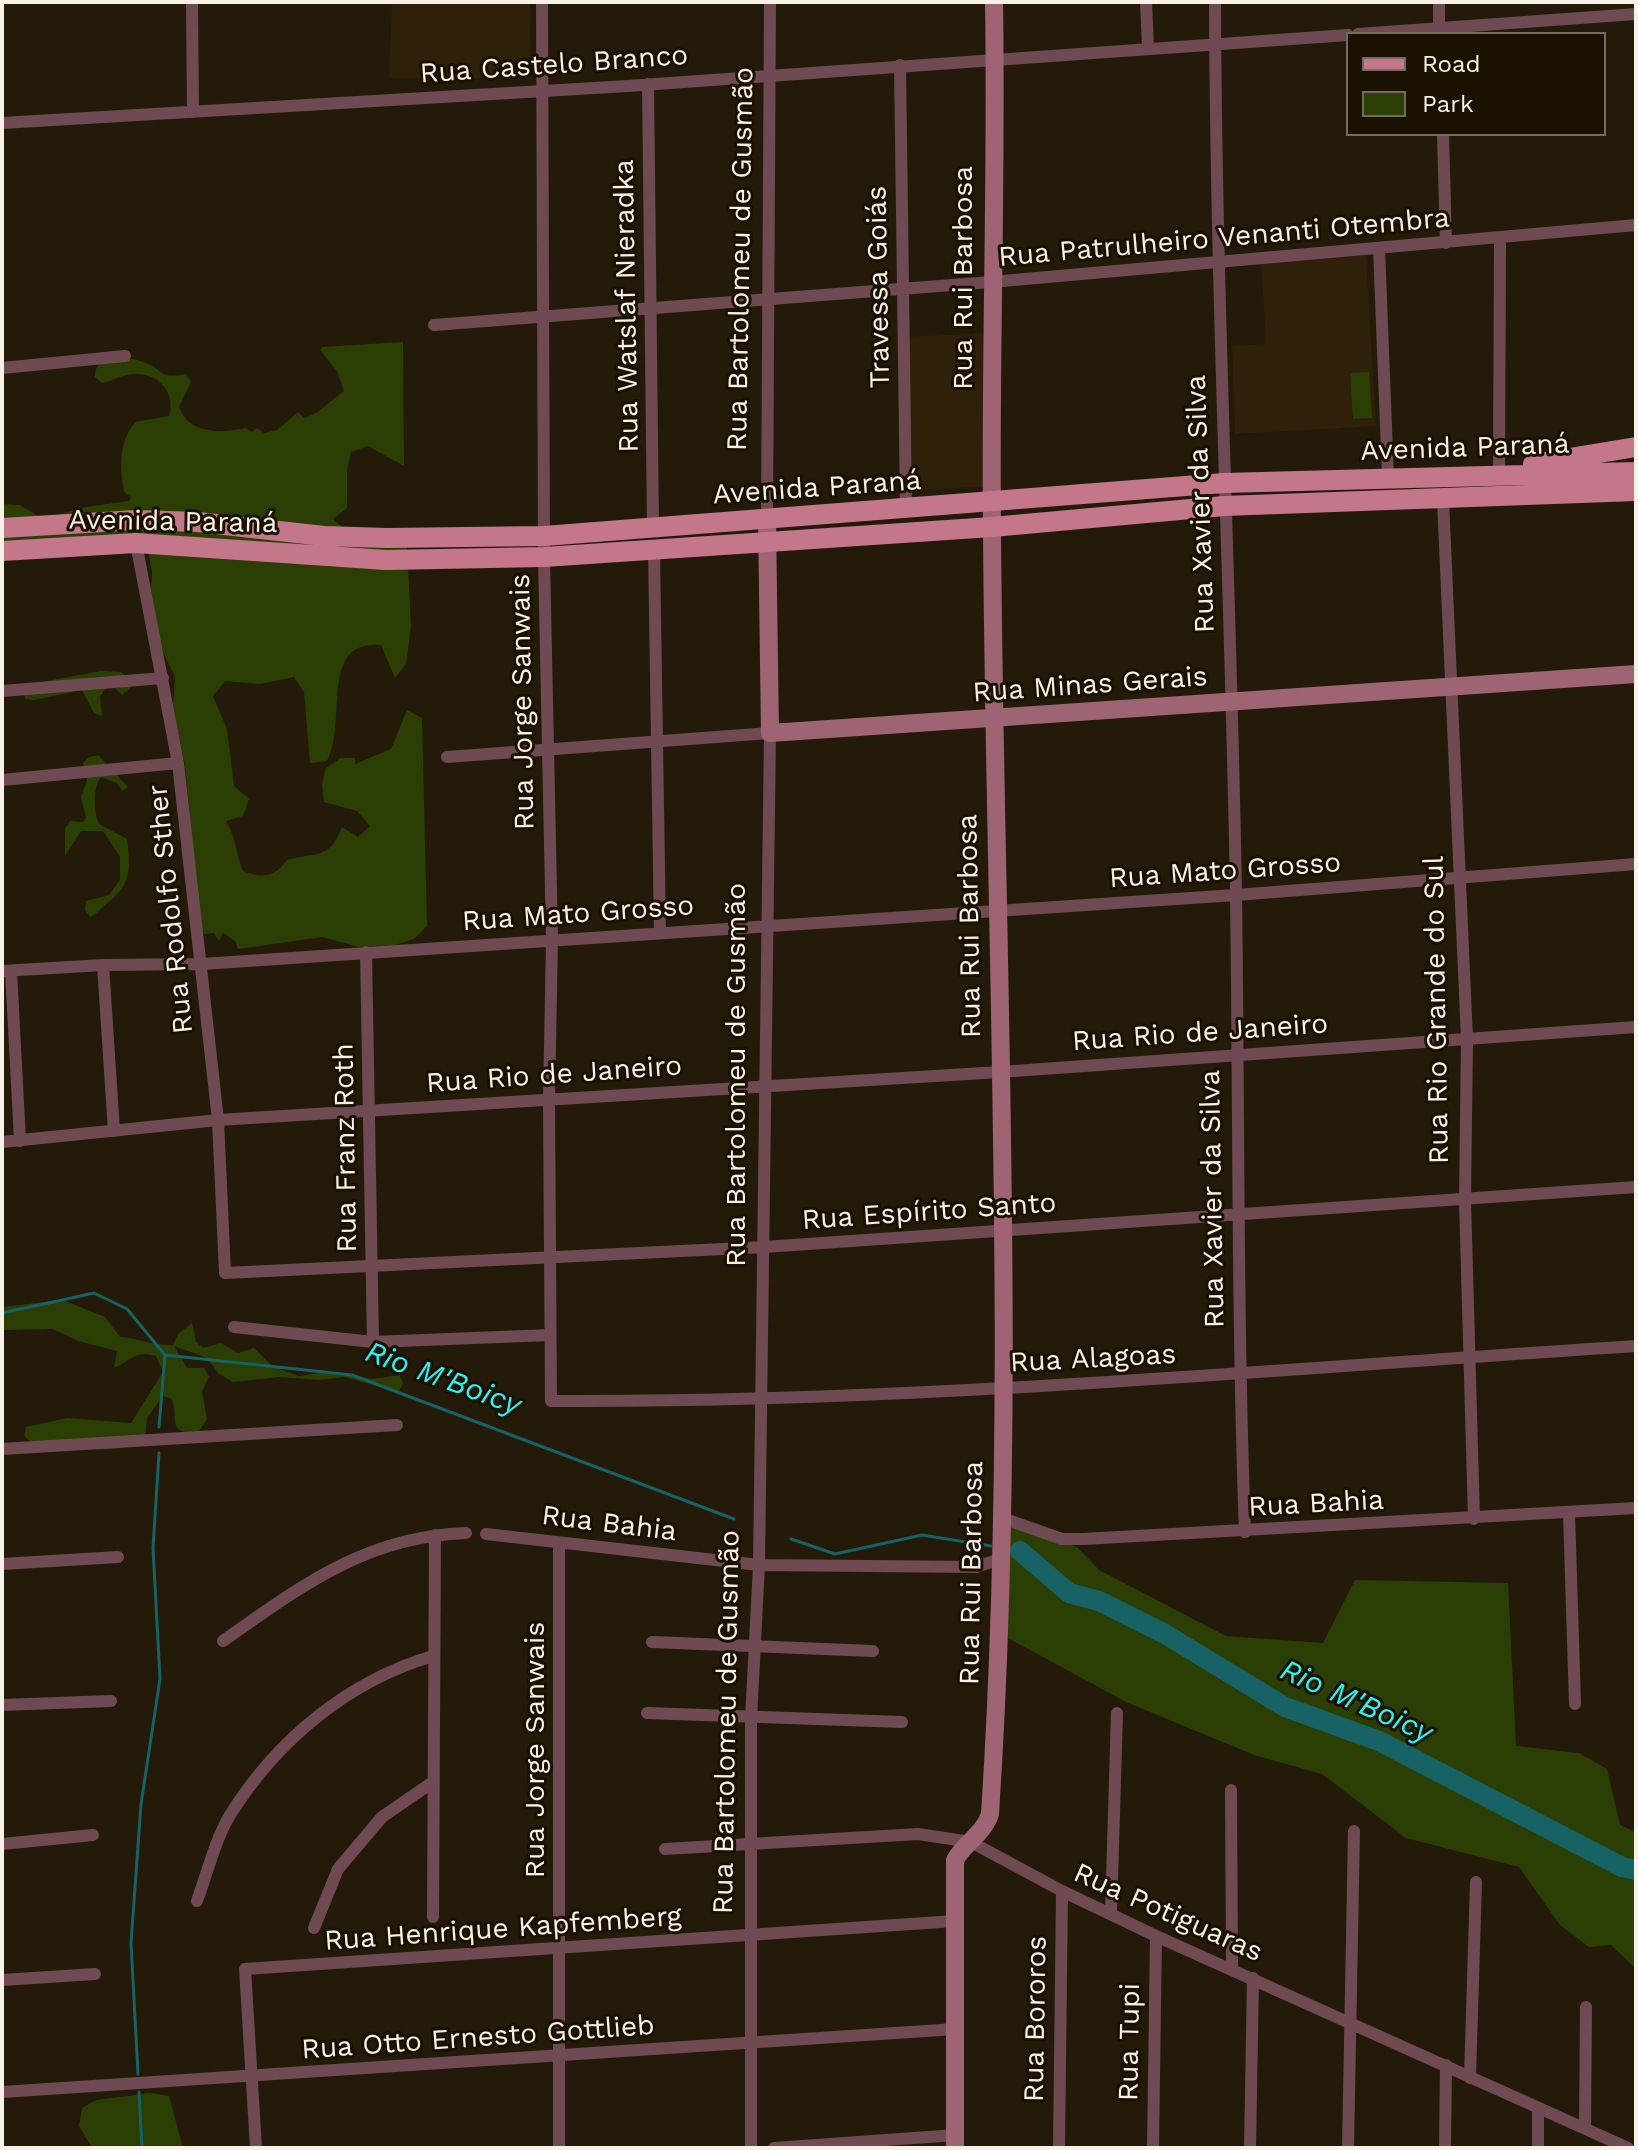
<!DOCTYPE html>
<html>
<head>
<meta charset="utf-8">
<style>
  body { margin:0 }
  #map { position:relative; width:1638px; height:2150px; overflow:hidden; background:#241a09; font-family:"Work Sans",sans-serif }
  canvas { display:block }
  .frame { position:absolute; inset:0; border:4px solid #f8f1e6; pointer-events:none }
  .legend { position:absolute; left:1346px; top:32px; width:260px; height:104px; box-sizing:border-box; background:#1b1103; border:2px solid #736b5e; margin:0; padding:10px 14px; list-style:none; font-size:24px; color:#f8f1e6 }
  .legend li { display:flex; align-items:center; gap:16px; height:40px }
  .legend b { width:40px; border:2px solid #736b5e }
</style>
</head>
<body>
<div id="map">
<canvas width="1638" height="2150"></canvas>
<div class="frame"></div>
<ul class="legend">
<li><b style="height:10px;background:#c4778b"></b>Road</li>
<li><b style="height:22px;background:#2b3f04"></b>Park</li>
</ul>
</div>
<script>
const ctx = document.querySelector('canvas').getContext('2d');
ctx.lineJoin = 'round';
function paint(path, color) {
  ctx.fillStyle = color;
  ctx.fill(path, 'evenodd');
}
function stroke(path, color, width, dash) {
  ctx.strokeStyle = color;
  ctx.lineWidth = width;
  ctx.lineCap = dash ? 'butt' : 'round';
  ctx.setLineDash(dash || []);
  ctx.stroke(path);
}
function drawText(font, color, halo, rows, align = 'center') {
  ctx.font = font + ' "Work Sans",sans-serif';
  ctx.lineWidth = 6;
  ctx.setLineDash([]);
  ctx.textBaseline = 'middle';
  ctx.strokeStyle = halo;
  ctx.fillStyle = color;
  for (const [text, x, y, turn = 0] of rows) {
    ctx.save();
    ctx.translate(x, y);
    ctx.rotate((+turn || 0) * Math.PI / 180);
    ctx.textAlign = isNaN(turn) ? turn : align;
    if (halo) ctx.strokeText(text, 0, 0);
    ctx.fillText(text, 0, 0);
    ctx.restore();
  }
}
paint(new Path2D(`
  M392,2H530L531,78H389Z
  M1366,255L1376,426L1235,434L1232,346L1266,344L1261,263Z
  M984,333L985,487L906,490L905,337Z`), '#2e2009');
paint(new Path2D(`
  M403,342L404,466L368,446L351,452L347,471V508L333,519L362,544L407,547L411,627L406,664L395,678L381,645C318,639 348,722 327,761L310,763L304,692L294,677L260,684L225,681L213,696L227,729L234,786L249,799L243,816L226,821C236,838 236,854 243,871C263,879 274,877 287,860C316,852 330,860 342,827L358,837L370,826L357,811L324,802L322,784L326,768L341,758H355V764L391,749L407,710L422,718L427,926L414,939L395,945L359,947L322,937L238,949L235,941L223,933L219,941L214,933L204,934L200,921L185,765L173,707L175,677L162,650L151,591L152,573L147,544L6,556L2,566V504L20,505L43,519L86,507L129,501L131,497L124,492C120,467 118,444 135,422L169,416C177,389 153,369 127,375C118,377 111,381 102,383L95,377C95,349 133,357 151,365C157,368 161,374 167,375C173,377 180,375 186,374L191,382L179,406C188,435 221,433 246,428L252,432L257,428L264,433L277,430L298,412L304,418C316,416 335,397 344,391L337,371L320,350L322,347Z
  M1369,372L1372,418L1353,419L1350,373Z
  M101,671L121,672L135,684L122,695L114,687L105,689L100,697L102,716L94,713L82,690L34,700L25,699L24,690L31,684Z
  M98,755L128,787L122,791L117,783L101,777C93,788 93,810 99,824L127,839C131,872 131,885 105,905C99,910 97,914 90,917L85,910L86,901L109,895L120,880V857L103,831H81L65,856V829L70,821L83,822L86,818L81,797L87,780L83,763L89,757Z
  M63,1300L105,1317L120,1337C139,1338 154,1346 173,1345L178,1334L192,1323L196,1342L203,1348L221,1343L238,1353L254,1348L273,1367L299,1376L326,1372L373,1379L399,1375L403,1383L399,1392L345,1377L319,1380L280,1377L233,1382L218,1373L207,1358L174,1346L187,1368H204L209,1376L202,1392L207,1419L197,1434C166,1431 179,1423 172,1399L163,1396L147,1418L145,1437C125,1460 60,1444 30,1441L24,1436L26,1427L67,1418L131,1423L163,1372L156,1356C136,1349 130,1361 114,1368L117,1351L78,1341L53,1329L2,1330V1307Z
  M1009,1527L1077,1547L1099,1570L1226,1636L1323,1643L1355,1580L1508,1583L1516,1746L1579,1753L1607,1769L1620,1825L1636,1832V1969L1611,1945L1589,1947L1560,1925L1519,1867L1406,1838L1322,1774L1254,1755L1126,1702L1008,1638Z
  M150,2093L169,2096L183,2148H92L79,2126L82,2108L96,2100Z`), '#2b3f04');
stroke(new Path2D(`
  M2,1313L94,1293L127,1309L165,1355L352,1375L734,1519
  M159,1427L165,1355
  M791,1539L835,1554L922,1535L991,1546
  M138,2074L131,1943L141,1804L160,1679L153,1548L159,1453
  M139,2092L142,2148`), '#176264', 3);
stroke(new Path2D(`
  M1020,1551L1069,1593L1099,1601L1165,1634L1285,1707L1379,1741L1622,1867L1636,1870`), '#176264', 20);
stroke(new Path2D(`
  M192,2L193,112
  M542,2L544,557L552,939L549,1100L551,1401C913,1403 1275,1369 1636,1346
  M1146,2L1148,47
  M1215,2C1216,299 1231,596 1236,894C1239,1106 1237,1319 1245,1532
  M1439,2V34
  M1358,34L1636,14
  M900,65L906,509
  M648,84L653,528
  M2,123L628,86L1348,35
  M1443,134L1446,243
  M1379,248L1388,478
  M434,325L991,282L1636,225
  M2,368L125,356
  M1499,468L1500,238
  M1443,500L1467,1039L1465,1200L1474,1519
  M767,519L770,2
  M136,543L178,763L218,1120L225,1273L764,1247L1636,1187
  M654,551L660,933
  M2,691L163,678
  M447,757L770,733L759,1565L751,1719V2148
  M2,780L178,763
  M366,952L373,1342
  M103,965L114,1131
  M2,971L103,965L202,964L1236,895L1636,864
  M11,971L20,1141
  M2,1142L218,1120L1000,1072L1636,1027
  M234,1327L373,1342L550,1335
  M2,1449L397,1425
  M1569,1513L1575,1704
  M1002,1518L1062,1539H1083L1636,1508
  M486,1534L759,1565L976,1567L1000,1559
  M559,1544V2148
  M2,1564L118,1557
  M223,1641C301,1586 367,1536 466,1533
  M652,1642L873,1651
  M2,1705L111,1701
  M647,1713L902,1722
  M1231,1790L1232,1968
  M2,1844L93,1835
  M665,1849L918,1834L971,1842L1062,1891L1156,1936L1628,2148
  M197,1901C207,1874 215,1840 230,1815C277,1740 348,1681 433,1656
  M1111,1913L1117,1713
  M433,1917L435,1535
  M314,1928L338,1869L382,1817L433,1782
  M2,1980L95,1974
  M1470,2078L1476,1882
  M2,2092L956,2029
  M1585,2128L1586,2007
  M256,2148L245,1969L955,1921
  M774,2148L956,2135
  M1059,2148L1062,1891
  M1153,2148L1156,1936
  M1250,2148L1253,1978
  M1348,2148L1354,1831
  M1445,2148L1446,2065
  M1538,2148V2108`), '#704a53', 12);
stroke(new Path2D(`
  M767,519L770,733L1636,674
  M955,2148V1860C965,1842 983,1835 990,1814C1018,1387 995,958 992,530C990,354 997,178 994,2`), '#9f6473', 18);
stroke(new Path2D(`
  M1533,464L1636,447
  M2,528L136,520L198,522L324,536L386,538L544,536L1224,483L1636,472
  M2,551L136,543L386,560L544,557L992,527L1224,506L1636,491`), '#c4778b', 20);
drawText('28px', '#f8f1e6', '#1b1103', [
  ["Rua Castelo Branco",554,65,-4],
  ["Rua Patrulheiro Venanti Otembra",1224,238,-5],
  ["Rua Bartolomeu de Gusmão",741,259,-89],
  ["Rua Rui Barbosa",964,278,-90],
  ["Travessa Goiás",879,287,-91],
  ["Rua Watslaf Nieradka",627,306,-91],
  ["Avenida Paraná",1465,448,-2],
  ["Avenida Paraná",817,488,-4],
  ["Rua Xavier da Silva",1201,504,-92],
  ["Avenida Paraná",173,522,1],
  ["Rua Minas Gerais",1090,685,-4],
  ["Rua Jorge Sanwais",523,702,-91],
  ["Rua Mato Grosso",1225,871,-4],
  ["Rua Rodolfo Sther",171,909,-96],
  ["Rua Mato Grosso",578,914,-4],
  ["Rua Rui Barbosa",970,926,-91],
  ["Rua Rio Grande do Sul",1437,1010,-91],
  ["Rua Rio de Janeiro",1200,1033,-4],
  ["Rua Rio de Janeiro",554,1075,-4],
  ["Rua Bartolomeu de Gusmão",737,1075,-90],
  ["Rua Franz Roth",346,1148,-91],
  ["Rua Xavier da Silva",1213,1199,-91],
  ["Rua Espírito Santo",929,1212,-4],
  ["Rua Alagoas",1093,1359,-3],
  ["Rua Bahia",1316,1504,-3],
  ["Rua Bahia",609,1524,7],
  ["Rua Rui Barbosa",972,1573,-89],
  ["Rua Bartolomeu de Gusmão",727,1722,-89],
  ["Rua Jorge Sanwais",536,1750,-90],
  ["Rua Potiguaras",1168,1913,24],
  ["Rua Henrique Kapfemberg",503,1929,-4],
  ["Rua Bororos",1036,2019,-89],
  ["Rua Otto Ernesto Gottlieb",478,2038,-4],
  ["Rua Tupi",1130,2042,-89]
]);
drawText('italic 30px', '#25f6fa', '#1b1103', [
  ["Rio M'Boicy",443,1379,20],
  ["Rio M'Boicy",1356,1702,24]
]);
</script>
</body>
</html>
